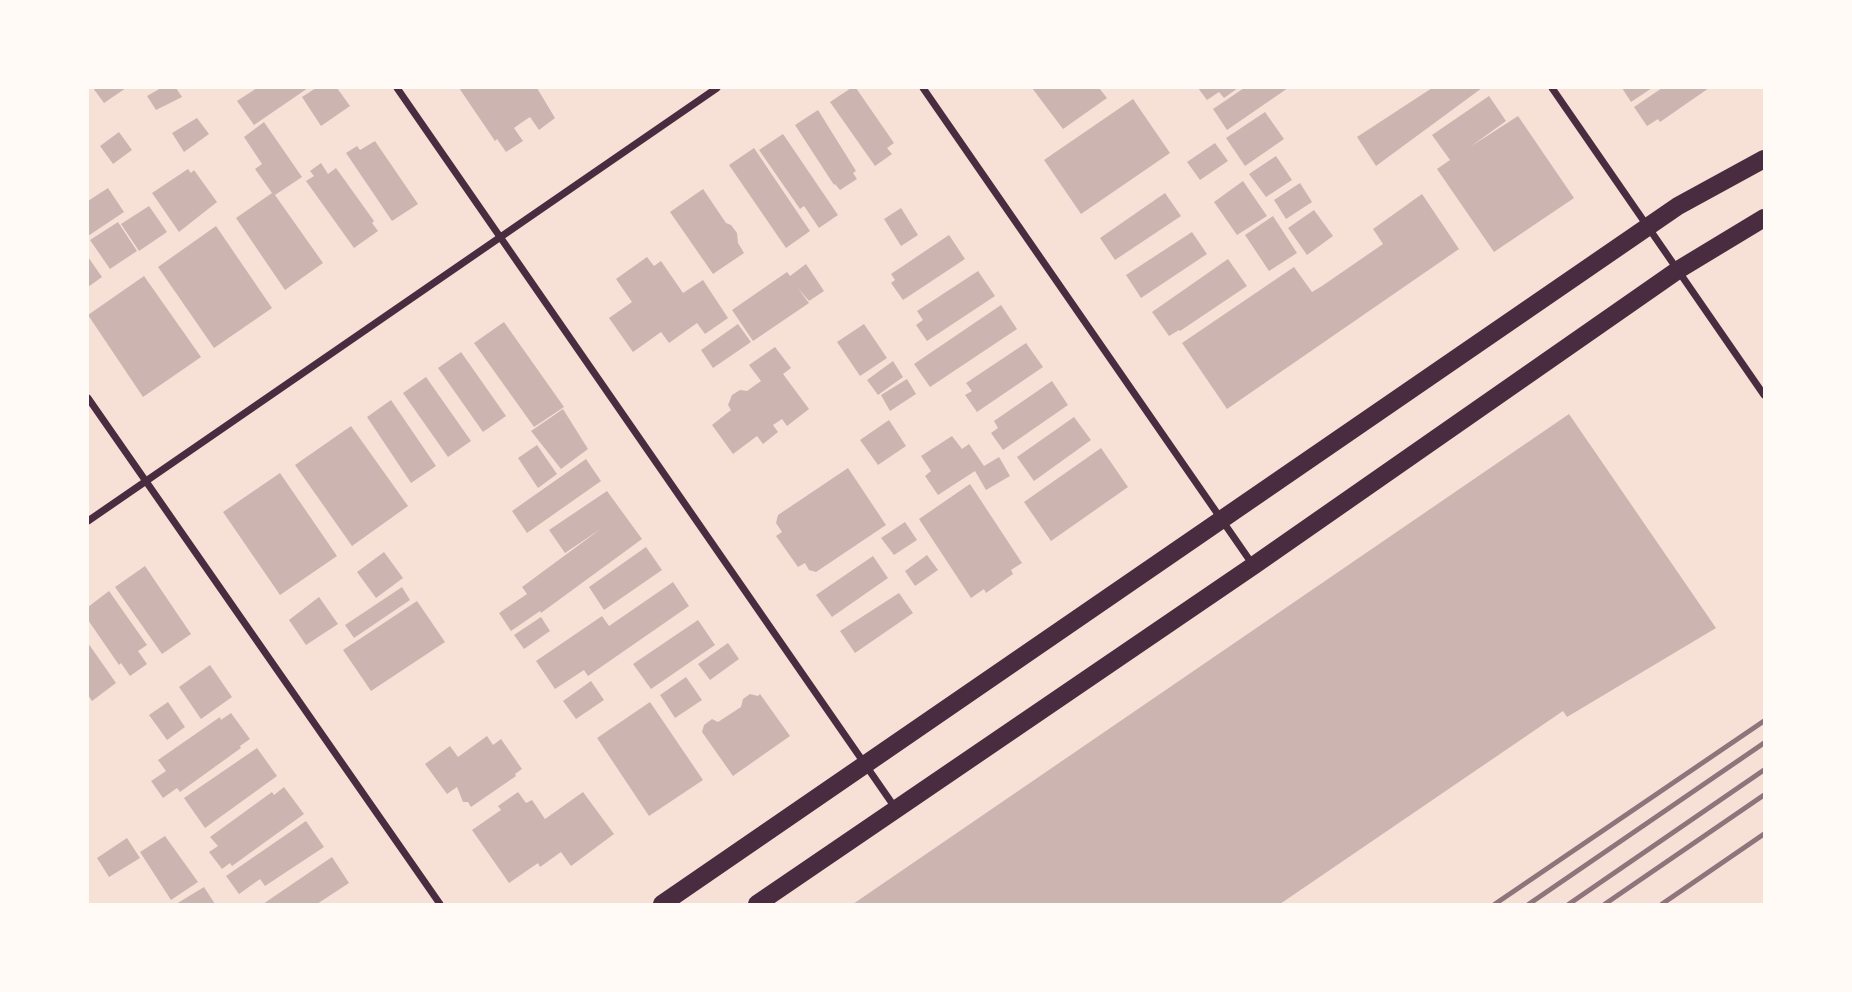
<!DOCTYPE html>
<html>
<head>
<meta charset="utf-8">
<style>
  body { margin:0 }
  #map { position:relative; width:1852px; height:992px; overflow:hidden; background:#f7e1d7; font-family:"PT Serif",serif }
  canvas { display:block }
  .frame { position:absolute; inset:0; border:89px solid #fffaf5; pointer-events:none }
</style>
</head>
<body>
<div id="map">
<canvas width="1852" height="992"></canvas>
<div class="frame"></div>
</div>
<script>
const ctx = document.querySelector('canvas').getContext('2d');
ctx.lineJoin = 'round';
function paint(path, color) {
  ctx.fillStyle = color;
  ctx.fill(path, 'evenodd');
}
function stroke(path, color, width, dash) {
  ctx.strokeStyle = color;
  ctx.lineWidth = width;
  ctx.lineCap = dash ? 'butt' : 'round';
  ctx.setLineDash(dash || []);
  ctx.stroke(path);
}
paint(new Path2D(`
  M93,88H126L104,103Z
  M161,88H176L182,97L156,110L147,96Z
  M257,88H308L254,125L237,101Z
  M316,88H337L350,106L321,126L302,97Z
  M459,88H537L555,118L539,130L530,117L521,123L514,128L523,141L506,152L497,139L495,141Z
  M851,88H856L894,143L887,148L892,154L875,166L830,102Z
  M1032,88H1099L1107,98L1063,129Z
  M1198,88H1238L1224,98L1219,92L1207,100Z
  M1244,88H1288L1227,130L1213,109Z
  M1432,88H1482L1376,166L1357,137Z
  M1622,88H1652L1631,102Z
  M1662,88H1709L1660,122L1658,119L1647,126L1634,107Z
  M1489,96L1506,121L1470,147L1518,116L1574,198L1494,252L1437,169L1450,160L1432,135Z
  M1133,99L1170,153L1081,214L1044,160Z
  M818,110L856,171L853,173L857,179L840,190L835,184L834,185L795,125Z
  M1265,112L1284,139L1245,166L1226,138Z
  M197,118L209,134L184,152L172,133Z
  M264,122L302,177L275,195L323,263L285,290L236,218L272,193L255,169L262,164L244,137Z
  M119,132L132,150L113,164L100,146Z
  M783,134L838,215L819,228L804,206L800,209L759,150Z
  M375,141L418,204L392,221L346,153L357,146L360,150Z
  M1215,143L1228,161L1200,180L1187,162Z
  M754,148L810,231L786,248L729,165Z
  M1276,156L1292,180L1266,197L1249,174Z
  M321,163L328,174L336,168L374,221L372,223L378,231L354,248L306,181L314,176L310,171Z
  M188,169L191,173L194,170L217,202L179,232L152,193Z
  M1243,181L1267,216L1237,235L1214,202Z
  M1300,183L1312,202L1286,219L1274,200Z
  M108,188L124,212L88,236V201Z
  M703,189L726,223L731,225L737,233L738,243L744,253L713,274L670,212Z
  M1165,193L1181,216L1115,260L1100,238Z
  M1422,194L1459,249L1227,409L1182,343L1294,267L1312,292L1322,286L1383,244L1373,229Z
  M149,206L167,232L139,251L121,224Z
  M901,208L918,235L901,246L884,219Z
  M1314,210L1333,236L1307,255L1288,228Z
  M1273,216L1297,253L1269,271L1245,235Z
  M118,222L137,251L110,269L90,240Z
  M216,226L272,308L214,348L158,267Z
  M1192,232L1207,254L1141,298L1126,275Z
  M949,235L965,259L903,300L891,283L895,280L891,274Z
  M88,257L102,277L88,287Z
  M647,257L654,266L661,261L683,293L703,280L728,318L705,334L697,323L669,343L661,332L633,352L609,318L632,302L616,279Z
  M1228,259L1247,286L1180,331L1179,330L1169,336L1152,312Z
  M806,264L824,291L809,301L797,287L809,303L753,341L732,310L787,272L790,276Z
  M978,271L995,296L927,341L916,325L923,320L917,311Z
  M144,276L201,357L143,397L88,315Z
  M1001,305L1017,329L930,387L914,364Z
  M504,322L564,407L534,427L474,343Z
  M738,324L751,342L713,368L701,350Z
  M864,324L887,358L860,376L837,342Z
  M1026,343L1043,367L977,412L965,395L972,391L966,383Z
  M775,347L791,368L783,374L809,409L787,426L782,419L773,425L778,432L763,444L757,436L733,454L712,425L731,410L728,405L732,395L740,390L747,391L761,381L749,365Z
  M461,352L506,416L483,432L438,368Z
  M893,361L903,377L878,395L867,380Z
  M426,377L471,441L448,457L403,393Z
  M907,379L916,394L890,411L881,395Z
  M1052,381L1068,405L1003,450L991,433L998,428L994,421Z
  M391,400L436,466L411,483L367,417Z
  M563,409L588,449L561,469L531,431Z
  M1569,414L1716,628L1567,717L1563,711L1280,904H853Z
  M1074,417L1091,440L1034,481L1017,457Z
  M889,420L906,446L878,465L860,440Z
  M351,426L408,506L352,546L295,465Z
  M952,436L962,449L969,444L984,466L999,457L1010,476L986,490L975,471L938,495L925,476L931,471L921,456Z
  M537,445L557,474L538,488L518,458Z
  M1101,448L1128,487L1051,541L1024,502Z
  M586,459L601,481L527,533L512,511Z
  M848,468L886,525L816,572L809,570L805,563L798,567L776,536L782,532L776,523L778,515Z
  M280,473L337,556L280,595L223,512Z
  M970,484L1022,563L1011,570L1013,574L986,593L984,589L971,598L919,519Z
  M607,491L642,539L541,613L540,611L511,631L499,613L527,594L522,587L602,528L565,553L549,530Z
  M905,522L917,540L894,555L881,538Z
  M646,547L662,570L604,610L589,587Z
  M384,552L403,578L376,598L357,572Z
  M927,555L938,570L915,586L905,571Z
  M873,556L888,578L832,617L816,595Z
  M145,566L191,634L162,654L115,587Z
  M673,582L689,606L588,676L584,670L555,689L536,661L602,616L609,626Z
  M402,587L410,600L354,638L345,625Z
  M109,591L147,645L138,651L147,664L130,676L121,663L119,665L88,620V607Z
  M899,593L913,613L855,653L840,631Z
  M319,597L338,624L306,645L289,620Z
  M417,601L445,642L371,691L343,650Z
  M541,617L550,631L524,649L514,635Z
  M698,620L715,645L651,689L633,664Z
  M88,643L116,683L92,701L88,695Z
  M728,643L739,659L710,680L698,664Z
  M210,665L232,697L201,719L179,687Z
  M686,677L702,700L675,718L660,695Z
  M591,681L604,700L576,719L563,701Z
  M750,694L758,696L760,694L790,736L733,776L702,732L704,725L712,719L718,722L741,707L743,699Z
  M168,702L185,727L167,740L149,715Z
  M650,702L703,780L649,816L597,738Z
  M231,713L250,739L240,746L241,748L180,792L177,788L163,798L151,781L166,771L158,760L220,717L221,720Z
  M487,736L493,745L501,739L522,769L515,774L516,776L471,807L468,802H463L457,787L447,794L425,764L450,746L458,757Z
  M257,748L277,776L205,828L184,798Z
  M284,787L304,814L232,866L230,863L222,869L209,852L218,846L210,837L272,792L274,795Z
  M518,792L526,803L532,800L545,819L583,792L614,834L571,866L561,852L540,867L538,863L509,883L472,830L501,810L498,806Z
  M306,821L324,847L265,886L260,879L239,894L226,876Z
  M165,836L198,882L171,900L140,852Z
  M127,838L140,858L109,877L97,858Z
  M332,857L349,883L317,904H263Z
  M204,887L215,904H176Z`), '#ccb4b1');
stroke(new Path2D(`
  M397,88L896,809
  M923,88L1253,565
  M1552,88L1764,395
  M88,398L440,904
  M88,521L717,88`), '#4a2c40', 7);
stroke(new Path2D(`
  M662,904L1678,206L1764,159
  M757,904L1253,566L1678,270L1764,218`), '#4a2c40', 18);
stroke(new Path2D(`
  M1495,904L1764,721
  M1529,904L1764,743
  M1569,904L1764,770
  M1605,904L1764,795
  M1662,904L1764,834`), '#8f747c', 5);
</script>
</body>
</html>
